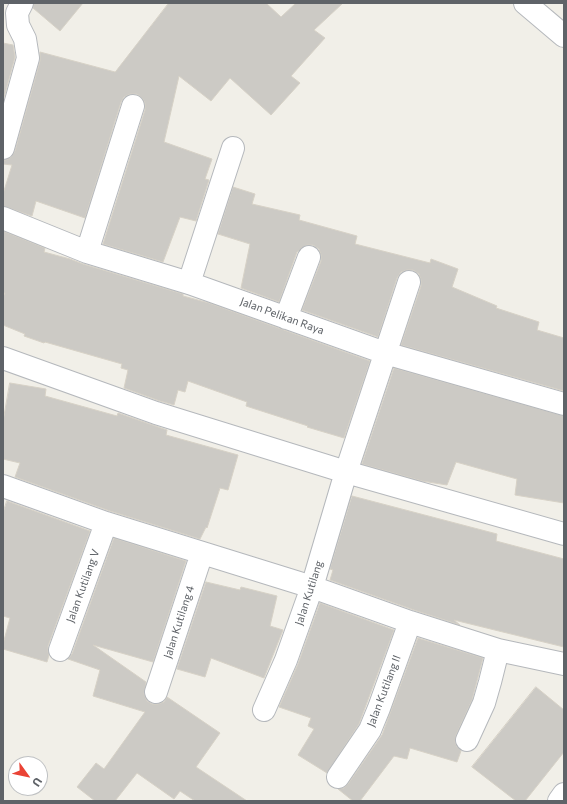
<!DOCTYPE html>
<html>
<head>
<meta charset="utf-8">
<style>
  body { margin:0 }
  #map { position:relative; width:567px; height:804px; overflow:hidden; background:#f1efe8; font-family:Commissioner,sans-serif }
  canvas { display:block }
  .frame { position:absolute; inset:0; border:4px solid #5f6368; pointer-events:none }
  .north { position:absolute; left:8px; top:756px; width:40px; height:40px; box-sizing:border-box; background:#fff; border:1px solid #bfc1c3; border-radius:50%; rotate:123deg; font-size:11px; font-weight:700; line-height:16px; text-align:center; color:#5f6368 }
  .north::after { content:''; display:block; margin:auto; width:14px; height:18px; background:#ea4335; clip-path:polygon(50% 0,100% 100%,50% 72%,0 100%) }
</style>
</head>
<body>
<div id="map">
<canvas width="567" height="804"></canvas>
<div class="frame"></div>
<div class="north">U</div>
</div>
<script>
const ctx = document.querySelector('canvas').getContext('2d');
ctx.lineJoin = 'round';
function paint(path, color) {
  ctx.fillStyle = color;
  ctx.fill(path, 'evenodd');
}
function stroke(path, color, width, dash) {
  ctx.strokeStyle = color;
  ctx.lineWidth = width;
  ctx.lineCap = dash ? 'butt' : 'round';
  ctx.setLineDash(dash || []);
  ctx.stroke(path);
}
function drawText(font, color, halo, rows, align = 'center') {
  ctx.font = font + ' Commissioner,sans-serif';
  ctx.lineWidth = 4;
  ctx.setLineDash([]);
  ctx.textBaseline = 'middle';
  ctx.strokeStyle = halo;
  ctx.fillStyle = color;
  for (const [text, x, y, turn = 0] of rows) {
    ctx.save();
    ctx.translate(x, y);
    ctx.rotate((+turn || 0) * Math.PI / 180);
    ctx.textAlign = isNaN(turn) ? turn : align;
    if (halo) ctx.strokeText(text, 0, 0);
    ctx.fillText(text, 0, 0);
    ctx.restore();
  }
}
const building = new Path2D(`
  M34,3H83L60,31L33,8Z
  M169,3H266L281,17L296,3H343L314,30L325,38L291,76L300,83L271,115L230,78L211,101L179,76L164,142L212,159L205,179L209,180L196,221L180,217L163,262L103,244L145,110V103L142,98L137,94H130L124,97L121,102L85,218L36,201L32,216L3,206V194L12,165L3,164V160H6L11,157L15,151L40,61V52L115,72Z
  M3,43L13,45L15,57L3,101Z
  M233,187L255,194L252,204L300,215L299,220L357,236L355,244L430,263L431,259L458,269L452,287L497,306L496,308L539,322L537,330L564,338V391L401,345L421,286V280L419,274L413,270H407L401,272L397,278L378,337L302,310L321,261V255L319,249L313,245H307L301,248L297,252L279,302L241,288L250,244L218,234Z
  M3,231L45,248L44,252L70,259L83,264L183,294V296L209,303L370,361L344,438L307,427L308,426L246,406L247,402L188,381L185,392L178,390L174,405L160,401L124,388L128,370L121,368L122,364L45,342L44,343L24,336L25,334L3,325V297L5,293H3Z
  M394,368L564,416V503L515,495L517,479L456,462L447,485L422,481L362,464Z
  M10,383L46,389L45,396L117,416L118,413L167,430L166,435L238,455L228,490L220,488L207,528L206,527L200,539L110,511L15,477L20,463L3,459V422Z
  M352,496L497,534L496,541L564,559V647L454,620L460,625L414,610L330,580L333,570L330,569Z
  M7,501L90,531L48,646V652L49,655L47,662L3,649V644L10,618L3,616V513Z
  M114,538L186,561L153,662L93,645L146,682L144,694L147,701L152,704H158L164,702L167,697L220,733L196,767L247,801H195L180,791L174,799L137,773L115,801H95L77,787L96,763L104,769L145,712L93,696L100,670L68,659L72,654Z
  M206,582L240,590L241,587L277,596L270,626L283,630L264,678L211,658L205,677L177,669Z
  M320,603L394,630L359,724L327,773L298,755L314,729L308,726L311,718L279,707L298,664Z
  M418,638L483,658L472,700L456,735L455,742L457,747L461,751L457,762L410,748L407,759L394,756L360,801H353L338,789L344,788L348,784L382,735Z
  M536,687L564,710V752L525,801H516L472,767Z`);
paint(building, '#cccac5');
stroke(building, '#d6d1c6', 1);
const minor = new Path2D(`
  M525,3L564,36
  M3,148L28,58L25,39L18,25L17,13L22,3
  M3,218L87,252L189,283L385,353L564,404
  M87,252L133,106
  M189,283L233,148
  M286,318L309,257
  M3,358L156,413L346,472L564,534
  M3,486L106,523L312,587L410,622L498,650L564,664
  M60,650L106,523
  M156,692L202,553
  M264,710L286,660L312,587L346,472L409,282
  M467,740L484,703L490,682L498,650
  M338,777L370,730L379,708L410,622
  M559,801L564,794`);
stroke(minor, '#b5b8bc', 24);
stroke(minor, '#fff', 22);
drawText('11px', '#5f6368', '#fff', [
  ["Jalan Pelikan Raya",282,316,20],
  ["Jalan Kutilang V",83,586,-70],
  ["Jalan Kutilang",309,593,-72],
  ["Jalan Kutilang 4",179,622,-72],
  ["Jalan Kutilang II",384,691,-69]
]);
</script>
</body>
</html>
